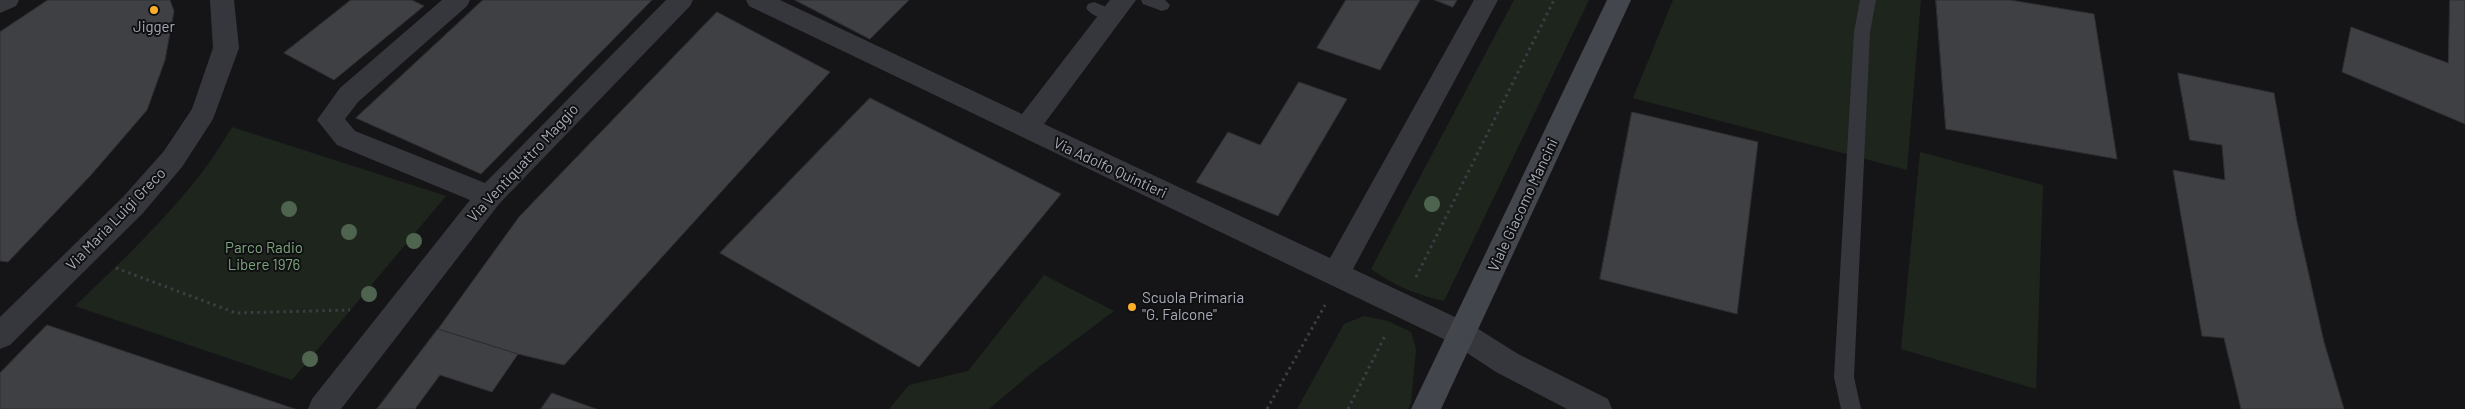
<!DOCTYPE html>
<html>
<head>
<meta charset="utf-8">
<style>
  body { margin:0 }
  canvas { display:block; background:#151517 }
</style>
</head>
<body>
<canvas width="2465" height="409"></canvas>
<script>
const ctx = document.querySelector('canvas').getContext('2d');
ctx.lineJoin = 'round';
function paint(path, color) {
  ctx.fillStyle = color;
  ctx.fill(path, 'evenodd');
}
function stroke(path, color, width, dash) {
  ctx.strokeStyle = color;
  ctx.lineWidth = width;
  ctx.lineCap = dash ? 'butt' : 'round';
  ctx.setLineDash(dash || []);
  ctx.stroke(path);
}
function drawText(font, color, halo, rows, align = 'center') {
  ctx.font = font + ' Barlow,sans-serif';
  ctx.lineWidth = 4;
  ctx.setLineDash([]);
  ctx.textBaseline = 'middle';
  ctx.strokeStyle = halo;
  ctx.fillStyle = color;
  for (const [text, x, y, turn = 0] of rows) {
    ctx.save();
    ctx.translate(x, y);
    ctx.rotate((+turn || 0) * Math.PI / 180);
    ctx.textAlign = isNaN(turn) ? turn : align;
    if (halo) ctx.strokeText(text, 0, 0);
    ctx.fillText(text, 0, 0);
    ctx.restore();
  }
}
paint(new Path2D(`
  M1514,0H1589L1444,301C1417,295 1393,285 1371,269Z
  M1673,0H1921L1907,170L1633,98Z
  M232,127L446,196L292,380L75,306C119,264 163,222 200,175C212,160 222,143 232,127Z
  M1920,152L2043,185L2036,389L1901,349Z
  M1044,275L1114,311L1034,371L989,409H889L909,385L968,371Z
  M1364,316L1388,321L1411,332L1416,349L1411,403L1408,409H1297L1344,324Z`), '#1d251d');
const building = new Path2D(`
  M48,0H170L174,11L165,60L147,110L91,175L8,262L0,261V32Z
  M351,0H412L424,6L334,80L284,53Z
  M483,0H652L481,174L356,118Z
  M795,0H909L870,39Z
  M1346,0H1420L1380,70L1317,48Z
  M1435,0H1457L1453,7Z
  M1936,0H2010L2094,14L2117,159L1946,129Z
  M2450,0H2465V124L2342,72L2351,27L2448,63Z
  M717,12L830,72L564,365L518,354L438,329L519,217Z
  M2178,73L2274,93L2297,222L2324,342L2344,409H2241L2224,338L2202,336L2173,170L2225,180L2222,145L2190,140Z
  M1299,82L1347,99L1278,216L1196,182L1228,132L1260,145Z
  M870,98L1061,194L919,367L720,253Z
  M1632,112L1758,142L1737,314L1600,279Z
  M47,325L295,409H0V373Z
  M438,329L518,354L492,392L440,375L415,409H377Z
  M552,393L596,409H541Z`);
paint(building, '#3f4044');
stroke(building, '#2f2f33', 1);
stroke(new Path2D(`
  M116,268L236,313L350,310
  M1416,277L1554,0
  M1267,409L1325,305
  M1348,409L1386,334`), '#3b3e43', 3, [2.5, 4]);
paint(new Path2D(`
  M1141,0H1165L1170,5L1168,9L1162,11L1143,4Z
  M1860,0H1876L1870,32L1854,377L1861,409H1841L1834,377L1854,32Z
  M1094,2L1118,12L1120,16L1118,20C1109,23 1091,16 1086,8L1088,4Z`), '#36373c');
paint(new Path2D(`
  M0,0H19L16,6L0,13Z
  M210,0H234L239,48L213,119L182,167L143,213L10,345L0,349V317L123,197L164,151L192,109L213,48Z
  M442,0H470L467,6L358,102L345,119L355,131L485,183L666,0H693L690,6L499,204L341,409H308L312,399L470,200L337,145L317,120L340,88Z
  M746,0H780L1022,114L1110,0H1136L1044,124L1330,258L1474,0H1498L1353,269L1472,325L1518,354L1608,399L1612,409H1567L1496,372L1452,343L749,6Z`), '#36373c');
paint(new Path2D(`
  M1607,0H1631L1441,409H1411Z`), '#43464c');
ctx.fillStyle = '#4e644f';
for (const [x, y] of [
  [1432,204],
  [289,209],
  [349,232],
  [414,241],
  [369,294],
  [310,359]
]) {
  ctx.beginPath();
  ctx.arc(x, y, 8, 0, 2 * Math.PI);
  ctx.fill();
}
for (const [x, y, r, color] of [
  [154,10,5,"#fbae28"],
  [1132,307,5,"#fbae28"]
]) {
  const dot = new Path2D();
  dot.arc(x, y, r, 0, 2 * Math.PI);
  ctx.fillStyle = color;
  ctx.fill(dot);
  stroke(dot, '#101012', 2);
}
drawText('15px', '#a6acb8', '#101012', [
  ["Jigger",154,27],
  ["Scuola Primaria",1142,298,"left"],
  ["\"G. Falcone\"",1142,315,"left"]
]);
drawText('15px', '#a6acb8', '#101012', [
  ["Via Ventiquattro Maggio",523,163,-47],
  ["Via Adolfo Quintieri",1110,168,25],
  ["Viale Giacomo Mancini",1523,205,-65],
  ["Via Maria Luigi Greco",116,219,-46]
]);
drawText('15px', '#7ca47d', '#101012', [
  ["Parco Radio",264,248],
  ["Libere 1976",264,265]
]);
</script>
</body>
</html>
